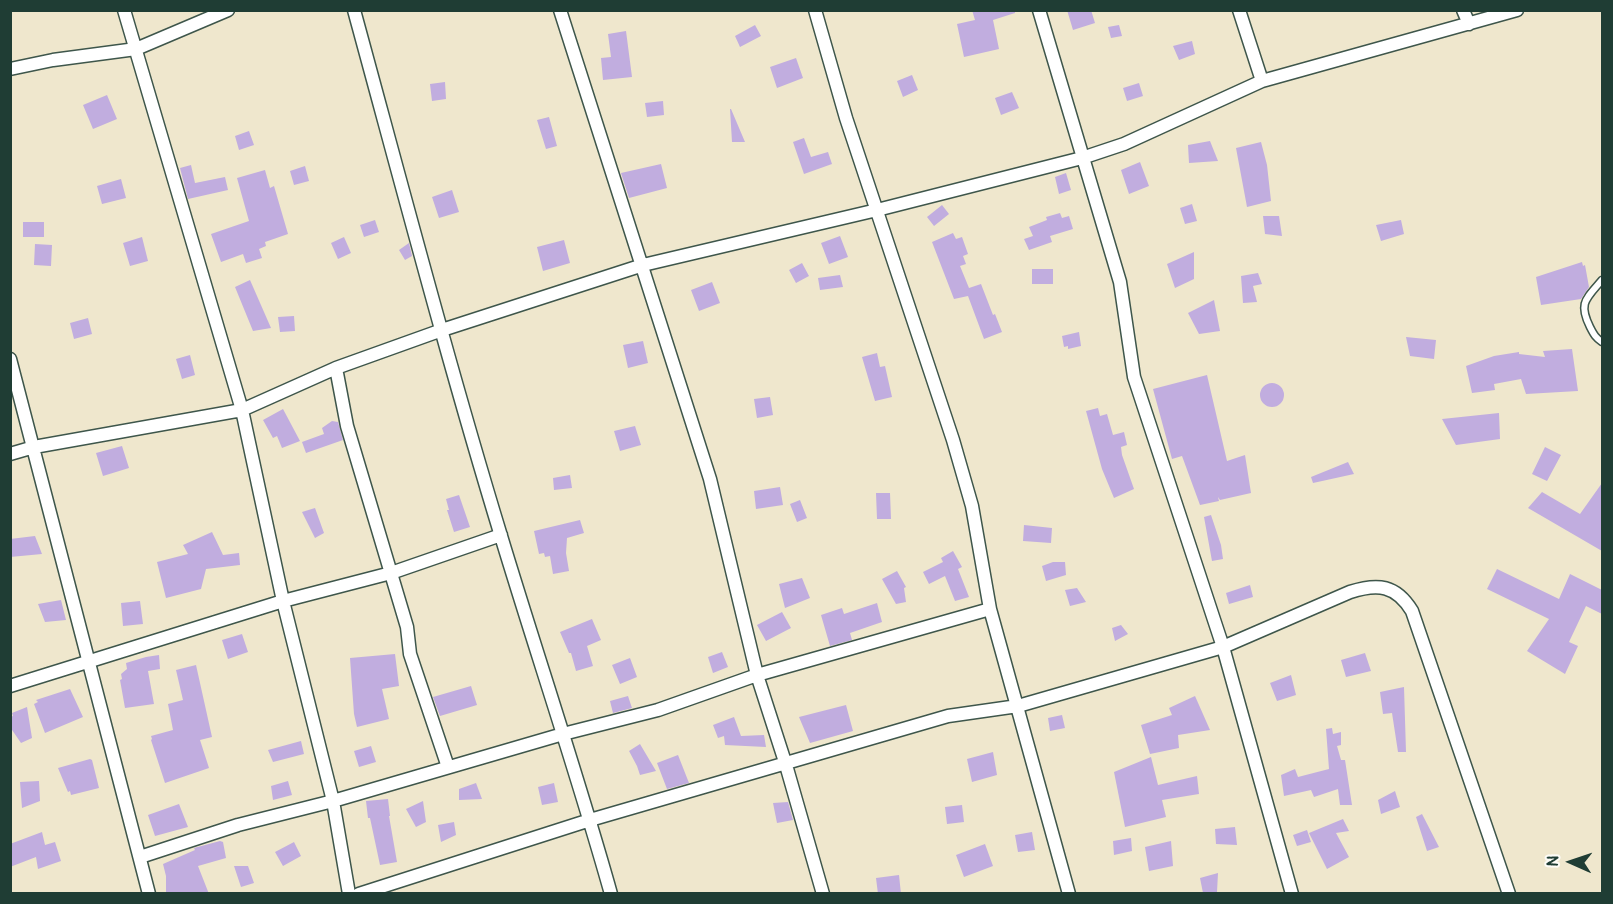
<!DOCTYPE html>
<html>
<head>
<meta charset="utf-8">
<style>
  body { margin:0 }
  #map { position:relative; width:1613px; height:904px; overflow:hidden; background:#efe7cd; font-family:Pangolin,sans-serif }
  canvas { display:block }
  .frame { position:absolute; inset:0; border:12px solid #1f3d34; pointer-events:none }
  .north { position:absolute; left:1541px; top:832px; width:60px; height:60px; -webkit-text-stroke:4px #fdfcf7; paint-order:stroke; rotate:273deg; font-size:16px; font-weight:700; line-height:24px; text-align:center; color:#1f3d34 }
  .north::after { content:''; display:block; margin:auto; width:21px; height:27px; background:#1f3d34; clip-path:polygon(50% 0,100% 100%,50% 72%,0 100%) }
</style>
</head>
<body>
<div id="map">
<canvas width="1613" height="904"></canvas>
<div class="frame"></div>
<div class="north">N</div>
</div>
<script>
const ctx = document.querySelector('canvas').getContext('2d');
ctx.lineJoin = 'round';
function paint(path, color) {
  ctx.fillStyle = color;
  ctx.fill(path, 'evenodd');
}
function stroke(path, color, width, dash) {
  ctx.strokeStyle = color;
  ctx.lineWidth = width;
  ctx.lineCap = dash ? 'butt' : 'round';
  ctx.setLineDash(dash || []);
  ctx.stroke(path);
}
paint(new Path2D(`
  M972,10H1015V13L993,20L999,49L964,57L957,24L975,20Z
  M1067,10H1091L1095,23L1073,30Z
  M755,25L761,36L740,47L735,36Z
  M1119,25L1122,36L1111,38L1108,27Z
  M626,31L632,77L603,80L601,58L611,57L608,34Z
  M1192,41L1195,54L1179,60L1173,46Z
  M796,58L803,78L777,88L770,67Z
  M912,75L918,90L903,97L897,81Z
  M445,82L446,99L432,101L430,84Z
  M1139,83L1143,96L1127,101L1123,88Z
  M1012,92L1019,108L1001,115L995,98Z
  M107,95L117,119L93,129L83,105Z
  M663,101L664,115L647,117L645,103Z
  M730,109H731L745,142H732Z
  M549,117L557,146L546,149L537,120Z
  M249,131L254,145L239,150L235,136Z
  M804,138L811,157L828,152L832,164L804,174L793,142Z
  M1210,141L1218,161L1189,163L1188,145Z
  M1261,142L1267,165L1271,201L1247,207L1236,148Z
  M1140,162L1149,186L1129,194L1121,170Z
  M661,164L667,188L629,198L621,173Z
  M191,165L195,183L225,177L228,190L188,199L180,168Z
  M305,166L309,181L294,185L290,171Z
  M265,170L270,188L274,186L288,234L265,242L266,246L259,249L262,258L246,263L243,254L221,262L211,234L249,221L237,178Z
  M1066,173L1071,190L1059,194L1055,177Z
  M121,179L126,198L102,204L97,186Z
  M452,190L459,212L439,218L432,197Z
  M1192,204L1197,221L1185,224L1180,208Z
  M942,205L949,214L934,226L927,217Z
  M1060,213L1062,218L1069,216L1073,229L1050,236L1052,242L1029,250L1024,239L1033,236L1029,227L1047,220L1046,217Z
  M1263,216H1279L1282,236L1265,234Z
  M375,220L379,232L364,237L360,225Z
  M1401,220L1404,234L1381,241L1376,225Z
  M23,222H44V237H23Z
  M953,233L956,239L962,237L968,254L963,256L966,264L960,266L969,288L981,284L993,315L995,314L1002,332L984,339L968,296L954,299L932,242Z
  M840,236L848,257L829,264L821,243Z
  M142,237L148,261L130,266L123,243Z
  M344,237L351,253L338,259L331,243Z
  M564,240L570,263L543,271L537,247Z
  M409,243L412,256L405,260L399,250Z
  M35,244L52,245L51,266L34,265Z
  M1194,252V279L1175,288L1167,264Z
  M1582,262L1583,266L1585,265L1589,287L1581,299L1541,305L1536,277Z
  M802,263L809,276L796,283L789,270Z
  M1032,269H1053V284H1032Z
  M1258,273L1262,284L1253,286L1257,302L1243,303L1241,276Z
  M840,275L843,287L820,290L818,278Z
  M250,280L271,328L253,331L235,287Z
  M712,282L720,303L699,311L691,290Z
  M1214,300L1220,331L1199,334L1188,313Z
  M294,316L295,331L280,332L278,317Z
  M88,318L92,334L74,339L70,323Z
  M1079,332L1081,346L1068,349V346L1064,347L1062,336Z
  M1406,337L1436,340L1434,359L1410,356Z
  M643,341L648,363L628,368L623,345Z
  M1572,349L1578,391L1526,394L1521,379L1494,384L1495,390L1472,393L1466,366L1494,356L1519,352V354L1545,357L1543,351Z
  M877,353L880,367L885,366L892,397L875,401L862,357Z
  M190,355L195,375L182,379L176,359Z
  M1207,375L1227,461L1245,455L1251,493L1220,500L1218,497L1219,501L1200,505L1182,456L1172,459L1153,389Z
  M1260 395a12 12 0 1 1 24 0a12 12 0 1 1-24 0Z
  M770,397L773,415L757,418L754,399Z
  M1098,408L1100,416L1107,414L1113,435L1124,432L1127,445L1121,447L1122,455L1134,489L1114,498L1102,469L1086,411Z
  M283,409L300,441L282,448L277,436L273,438L263,420Z
  M1499,413L1500,439L1456,445L1442,419Z
  M332,421L338,422L343,440L306,453L302,442L324,434L322,428Z
  M635,426L641,445L620,451L614,431Z
  M122,446L129,468L103,476L96,453Z
  M1545,447L1561,455L1547,481L1532,474Z
  M1348,462L1354,474L1313,483L1311,477Z
  M570,475L572,488L554,490L553,478Z
  M1602,483V551L1528,508L1542,492L1580,514Z
  M780,487L783,505L756,509L754,491Z
  M876,493H890L891,519H877Z
  M459,495L470,527L454,532L447,510H449L446,499Z
  M800,500L807,518L797,522L790,504Z
  M315,508L324,533L315,538L302,512Z
  M1211,515L1221,545L1223,559L1212,561L1204,517Z
  M580,520L584,533L567,538L566,553L569,571L553,574L550,556L545,557L544,553L539,554L534,531Z
  M1024,525L1052,528L1051,543L1023,541Z
  M212,532L223,555L239,553L240,565L206,569L201,589L166,598L157,562L188,554L183,545Z
  M35,536L42,554L10,557V539Z
  M953,551L962,567L958,569L969,597L955,601L945,576L929,584L923,572L943,562L941,558Z
  M1053,562H1065L1066,575L1046,581L1042,566Z
  M1497,569L1559,599L1570,574L1602,590V614L1586,606L1569,642L1578,646L1565,674L1527,651L1549,619L1487,589Z
  M897,571L906,587L904,588L906,602L896,604L882,579Z
  M802,578L810,598L785,608L779,584Z
  M1250,585L1253,597L1229,604L1226,593Z
  M1077,588L1086,602L1070,606L1065,590Z
  M61,600L66,620L45,622L38,604Z
  M140,601L143,624L123,626L121,603Z
  M877,603L882,622L850,633L852,640L830,646L821,615L842,608L844,614Z
  M782,612L791,628L766,641L757,625Z
  M592,619L601,640L587,646L593,666L576,671L571,653H569L560,632Z
  M1121,625L1128,634L1115,641L1112,628Z
  M242,634L248,652L228,659L222,640Z
  M722,652L728,667L713,673L708,657Z
  M1365,653L1371,671L1346,677L1341,660Z
  M395,654L399,686L382,689L389,719L357,727L354,714L350,658Z
  M159,655L160,669L148,671L154,704L125,708L120,680L122,679L121,674L127,669L126,663L146,657Z
  M630,658L637,677L620,684L612,665Z
  M196,665L212,737L200,740L209,768L165,783L151,740L152,739L151,736L173,730L168,704L183,700L176,670Z
  M1291,675L1296,695L1277,701L1270,683Z
  M471,686L477,705L440,716L433,697Z
  M1404,687L1406,752H1398L1392,713L1383,714L1380,692Z
  M70,689L83,717L45,733L34,704L38,702L36,700Z
  M628,696L632,708L613,713L610,701Z
  M1195,696L1210,730L1178,735L1179,748L1150,754L1141,725L1172,715L1169,708Z
  M846,705L853,731L810,743L799,717Z
  M27,707L32,738L21,743L10,727V717L13,716L12,713Z
  M1062,715L1065,728L1050,731L1048,718Z
  M734,717L741,736L764,735L766,747L725,745L724,736L718,738L713,725Z
  M1332,728L1333,734L1341,732V745L1337,746L1341,760H1345L1352,805H1340L1338,789L1314,797L1311,790L1284,796L1281,775L1295,769L1298,777L1329,769L1326,729Z
  M301,741L304,754L273,762L268,750Z
  M640,744L656,771L640,775L637,766L629,751Z
  M371,746L376,762L359,767L354,751Z
  M993,752L997,775L972,782L967,759Z
  M678,755L689,783L667,789L657,763Z
  M1151,757L1158,785L1197,776L1199,794L1162,800L1166,817L1125,827L1114,772Z
  M90,759L92,760L99,788L71,795L70,791L68,792L58,768Z
  M39,781L40,801L22,808L20,782Z
  M288,781L292,795L273,800L271,786Z
  M476,783L482,799L459,800V789Z
  M554,783L558,802L542,805L538,787Z
  M1395,791L1400,807L1381,814L1378,800Z
  M388,799L390,816H389L397,862L380,865L370,818H368L366,801Z
  M423,801L426,822L416,827L406,809Z
  M788,802L793,820L777,823L773,803Z
  M179,804L188,827L155,836L148,815Z
  M962,805L964,822L947,824L945,807Z
  M1422,814L1439,847L1427,851L1416,817Z
  M1343,819L1349,831L1336,833L1349,857L1327,869L1309,833Z
  M454,822L456,835L441,842L438,825Z
  M1235,827L1237,845L1216,844L1215,829Z
  M1307,830L1311,842L1297,846L1293,835Z
  M42,832L45,845L55,842L61,861L38,869L36,857L10,867V844Z
  M1032,832L1035,850L1018,852L1015,835Z
  M1131,838L1132,851L1114,855L1113,841Z
  M220,841L223,842L226,858L198,866L209,894H166V876L163,864L195,850L194,848Z
  M1171,841L1173,866L1149,871L1145,847Z
  M294,842L301,856L283,866L275,852Z
  M985,844L993,866L964,877L956,855Z
  M234,866H248L254,883L241,887Z
  M1218,873L1217,892L1203,893L1200,878Z
  M899,875L901,894H878L876,878Z`), '#c1addf');
const lane = new Path2D(`
  M1602,280C1586,299 1578,303 1590,327C1594,335 1596,338 1602,342`);
const street = new Path2D(`
  M124,10L242,410L283,601L333,801L349,894
  M354,10C402,186 448,362 501,536C537,655 577,773 611,894
  M560,10L710,479L757,675L786,765L823,894
  M815,10L846,118L953,440L972,506L990,609L1069,894
  M1039,10L1120,282L1134,377L1223,647L1292,894
  M1239,10L1262,81
  M1463,10L1469,24
  M10,69L53,60L136,49L228,10
  M10,359L149,894
  M336,368L347,426L407,627L410,654L448,767
  M10,454L34,447L242,410L336,368L442,330L643,265L877,210L1082,158L1124,144L1262,81L1517,10
  M10,686L283,601L391,573L501,535
  M140,857L238,825L333,801L563,734L658,710L757,675L990,609
  M359,894L590,820L948,716L1018,706L1223,647L1350,592C1378,583 1396,585 1412,611L1509,894`);
stroke(lane, '#3e564b', 9);
stroke(street, '#3e564b', 15);
stroke(lane, '#fff', 6);
stroke(street, '#fff', 12);
</script>
</body>
</html>
